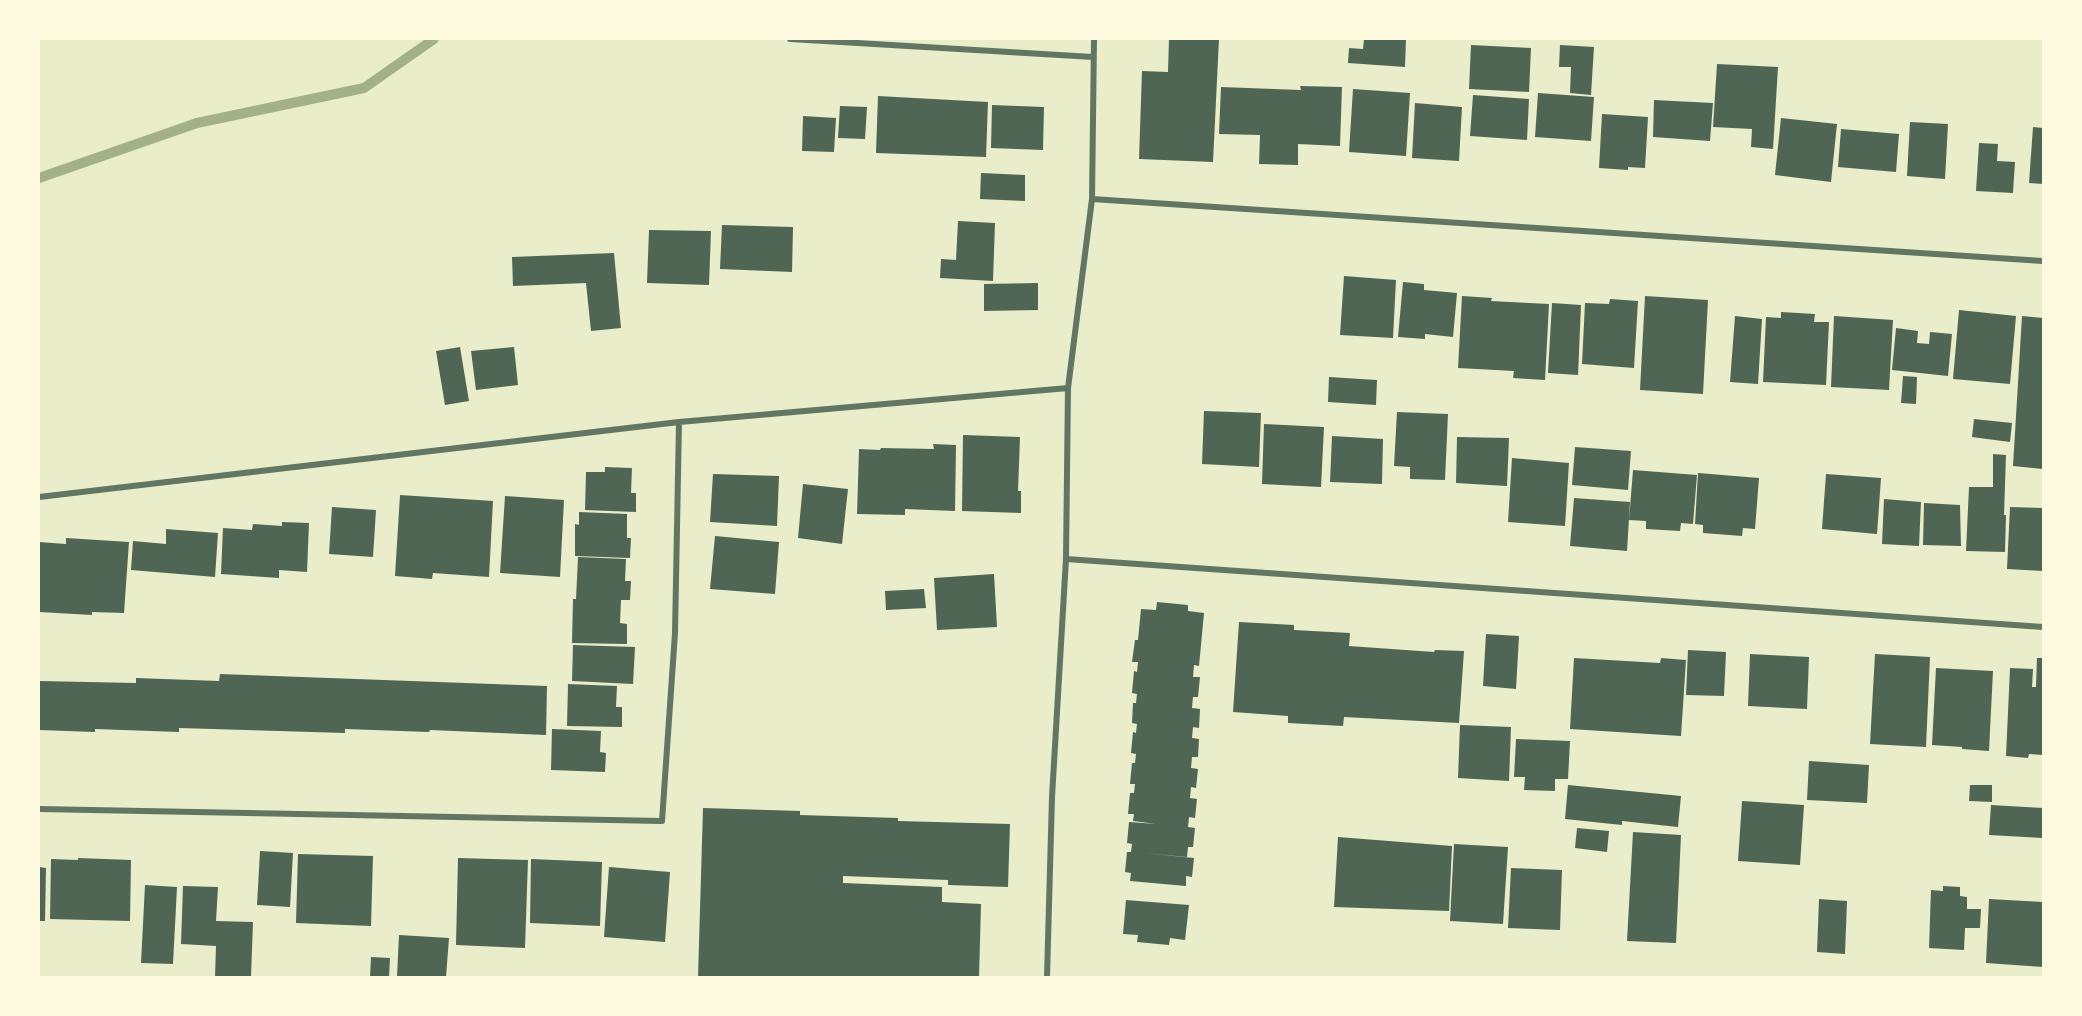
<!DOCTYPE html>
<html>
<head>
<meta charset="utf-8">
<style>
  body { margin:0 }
  #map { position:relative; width:2082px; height:1016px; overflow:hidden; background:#e9edc9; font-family:"Fira Sans Condensed",sans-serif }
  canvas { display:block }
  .frame { position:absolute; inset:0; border:40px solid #fefae0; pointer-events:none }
</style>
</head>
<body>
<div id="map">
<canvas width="2082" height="1016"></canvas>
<div class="frame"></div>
</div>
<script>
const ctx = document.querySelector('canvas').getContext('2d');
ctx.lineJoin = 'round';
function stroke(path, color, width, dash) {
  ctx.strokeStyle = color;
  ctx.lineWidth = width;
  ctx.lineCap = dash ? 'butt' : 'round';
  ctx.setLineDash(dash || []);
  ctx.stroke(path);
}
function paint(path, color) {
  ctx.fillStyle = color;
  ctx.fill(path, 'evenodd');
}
stroke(new Path2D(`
  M39,178L197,123L364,88L434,39`), '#a3b18a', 10);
paint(new Path2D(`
  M1169,39H1219L1213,162L1139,159L1142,71L1168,72Z
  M1364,39H1406L1405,67L1348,63L1349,48L1363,49Z
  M1471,45L1531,48L1529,92L1469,89Z
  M1560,45L1594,47L1591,95L1570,93L1571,67H1559Z
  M1717,64L1778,67L1773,149L1751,147L1752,129L1713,127Z
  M1300,86L1342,87L1340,146L1298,144V165L1259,164L1260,135L1219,134L1221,87L1301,90Z
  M1353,89L1410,93L1406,156L1349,152Z
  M1538,93L1594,97L1591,141L1535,137Z
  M1473,95L1529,99L1527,140L1470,136Z
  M878,96L988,102L986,157L876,153Z
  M1654,100L1713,103L1710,141L1653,137Z
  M1415,103L1462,107L1459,161L1412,158Z
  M992,105L1044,107L1043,150L991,148Z
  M840,106L867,107L865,139L838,138Z
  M1602,114L1648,117L1645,168L1628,167V170L1599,168Z
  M803,116L836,118L834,152L802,151Z
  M1781,118L1837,124L1831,182L1775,175Z
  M1910,122L1948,124L1945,179L1907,176Z
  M2033,127L2043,128V184L2029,183Z
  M1841,129L1899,134L1896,172L1838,167Z
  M1979,143L1998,144L1997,161L2015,162L2013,193L1976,191Z
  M981,173L1025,175V201L980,199Z
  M958,221L995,223L993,281L940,278L941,259L956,260Z
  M722,225L793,227L792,272L720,269Z
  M649,230L711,231L709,285L647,283Z
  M614,253L621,328L591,331L586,283L513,286L512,257Z
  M1344,276L1396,280L1393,338L1340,335Z
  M1403,282L1424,284V290L1457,293L1453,337L1425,334V339L1398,337Z
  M1038,283V310L984,311V284Z
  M1462,296L1492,298L1491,301L1549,304L1545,380L1513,378L1514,371L1458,368Z
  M1645,296L1708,300L1703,394L1640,390Z
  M1610,299L1638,301L1634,368L1582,364L1585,303L1609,304Z
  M1552,303L1581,305L1578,375L1548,373Z
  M1959,310L2016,316L2010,384L1953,379Z
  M1781,312L1815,314L1814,322H1829L1826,385L1763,382L1766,317L1781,318Z
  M1735,316L1762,319L1758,384L1730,382Z
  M1834,316L1893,320L1889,390L1831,387Z
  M2022,316L2043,318V469L2013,466Z
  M1896,328L1918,331L1917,343L1929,344L1930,332L1952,334L1948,376L1892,370Z
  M460,347L469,401L445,405L436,351Z
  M514,347L518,385L476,390L471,351Z
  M1903,376L1917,377L1916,404L1901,403Z
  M1329,377L1377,380L1376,405L1328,402Z
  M1204,411L1261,413L1259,467L1202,464Z
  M1397,412L1448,414L1445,480L1410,479V467L1394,466Z
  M1974,419L2012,423L2010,442L1972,437Z
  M1264,424L1324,427L1321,487L1262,484Z
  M963,435L1020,437L1018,491H1021V513L962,511Z
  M1332,436L1383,439L1382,484L1330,482Z
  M1457,437L1509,438L1507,486L1456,483Z
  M933,444L956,445L955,511L905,509V515L857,514L859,449L880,450L881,448L934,449Z
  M1575,447L1631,451L1628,490L1572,485Z
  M1993,454L2006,455L2004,515H2006L2005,552L1966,551L1969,487H1993Z
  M1512,458L1569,463L1565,526L1508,522Z
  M605,467L632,468L631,493H636V512L585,510L586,472H605Z
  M1633,470L1697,475L1693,524L1681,523L1680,531L1646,529V521L1629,520Z
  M1698,473L1759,478L1755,529L1743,528L1742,536L1703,533V525L1695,524Z
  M713,474L779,476L777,526L710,522Z
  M1826,474L1881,478L1877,534L1822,529Z
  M803,484L848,489L842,544L798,538Z
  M400,495L493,501L489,577L433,573L432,579L395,576Z
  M505,496L564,500L560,577L500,573Z
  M1574,498L1630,502L1627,551L1570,546Z
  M1884,499L1921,502L1919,546L1882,544Z
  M1924,503L1960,505L1961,546L1923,545Z
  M332,507L376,510L373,557L329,554Z
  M2010,507L2043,508V571L2007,569Z
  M579,512L627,514V538H631L630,558L575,556V524L579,525Z
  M282,522L309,523L307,572L279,570V578L221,574L223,528L252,530L253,524L282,526Z
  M166,529L218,533L215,577L131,570L133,541L166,544Z
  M715,536L779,542L775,594L710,589Z
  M66,538L129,542L124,613L92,612V615L39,612V542L66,544Z
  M578,557L626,559L625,581H631L630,600H621L620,623L627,624V644L572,643L573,599H576Z
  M994,574L997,627L937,630L934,578Z
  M924,589L926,608L886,610L885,591Z
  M1157,602L1188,605V611L1204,613L1199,666L1194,665L1193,677H1200L1198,697H1193L1192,708L1200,709L1199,728L1193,727L1192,738L1199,739L1198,757H1192L1191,768L1198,769L1196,788L1191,787L1190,798L1197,799L1195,818L1189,817L1188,827L1195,828L1193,847H1188L1187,857L1144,853L1194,858L1192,877L1186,876V886L1130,881L1131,873L1125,872L1127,852H1131L1132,844L1127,843L1129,822L1156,824L1133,821L1134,814H1128L1130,793H1134L1135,784H1130L1132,763H1135L1136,754L1131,753L1133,732L1136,733L1137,724L1132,723L1133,703H1136L1137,694L1132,693L1134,671L1137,672L1138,662H1132L1135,640H1138L1141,609L1156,610Z
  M1239,622L1294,625V630L1350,633L1349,646L1434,652L1435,650L1464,651L1459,723L1344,717L1343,726L1288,723V716L1233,712Z
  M1486,634L1519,636L1516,689L1483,686Z
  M573,645L635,647L633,684L572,681Z
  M1688,650L1726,652L1724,696L1686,695Z
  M1750,654L1809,657L1807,709L1748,706Z
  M1875,654L1930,657L1926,747L1870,744Z
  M1574,658L1660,663L1661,658L1686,660L1681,736L1570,729Z
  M2037,658H2043V755L2029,754L2028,758L2006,756L2010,668L2033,669L2032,687H2036Z
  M1936,668L1993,671L1989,751L1962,749V747L1932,745Z
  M220,674L547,686L546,735L430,730L429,732L345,729V733L179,728V732L95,729V732L39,730V681L136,683V678L219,681Z
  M568,684L617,686L616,707H622V727L567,726Z
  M1460,725L1511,727L1509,781L1458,778Z
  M552,729L601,731L600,752L606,753L605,772L551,770Z
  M1516,739L1570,741L1568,779H1555V791L1524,790L1525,777H1514Z
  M1809,761L1869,765L1867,803L1807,800Z
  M1568,785L1681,796L1678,827L1622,821V825L1565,819Z
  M1970,785H1992V802L1969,801Z
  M1742,801L1804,805L1800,865L1738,861Z
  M1991,805L2043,808V838L1989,835Z
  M703,808L800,811V815L898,818V821L1010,824L1008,887L948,885V880L843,876V883L942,887V902L981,904L979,977H698Z
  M1577,828L1609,831L1607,852L1575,848Z
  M1633,832L1681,835L1676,943L1627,941Z
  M1338,837L1452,846L1449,911L1334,907Z
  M1454,844L1508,847L1503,924L1450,921Z
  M260,851L293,853L290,907L257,905Z
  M298,854L373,856L371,926L296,923Z
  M78,858L131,860L130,921L50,919L51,859L78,860Z
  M458,858L528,860L525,948L456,945Z
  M531,859L602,862L600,926L530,923Z
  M39,867L46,868L45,921H39Z
  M609,867L670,872L665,942L604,937Z
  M1511,868L1562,870L1560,930L1508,928Z
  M145,885L177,887L173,964L141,963Z
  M183,886L218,887L216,921L253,922L251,977H215L216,946L181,944Z
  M1943,886L1960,887V896L1967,897V909H1981L1980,928H1965L1964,950L1929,948L1931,890L1943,891Z
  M1819,899L1847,901L1845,954L1817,952Z
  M1989,899L2043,902V967L1986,963Z
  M1126,900L1189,905L1185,940L1170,938L1169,945L1137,942L1138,935L1123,934Z
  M399,935L449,938L446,977H397Z
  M371,957L390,958L389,977H370Z`), '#4f6655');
stroke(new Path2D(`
  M790,39L1093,57
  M1092,199L2043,261
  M39,497L679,422L1068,388
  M1066,559L2043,627
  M39,809L662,821L675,633L679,422
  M1047,977L1052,797L1066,559L1068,388L1092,199L1094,39`), '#617663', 6);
</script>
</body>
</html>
